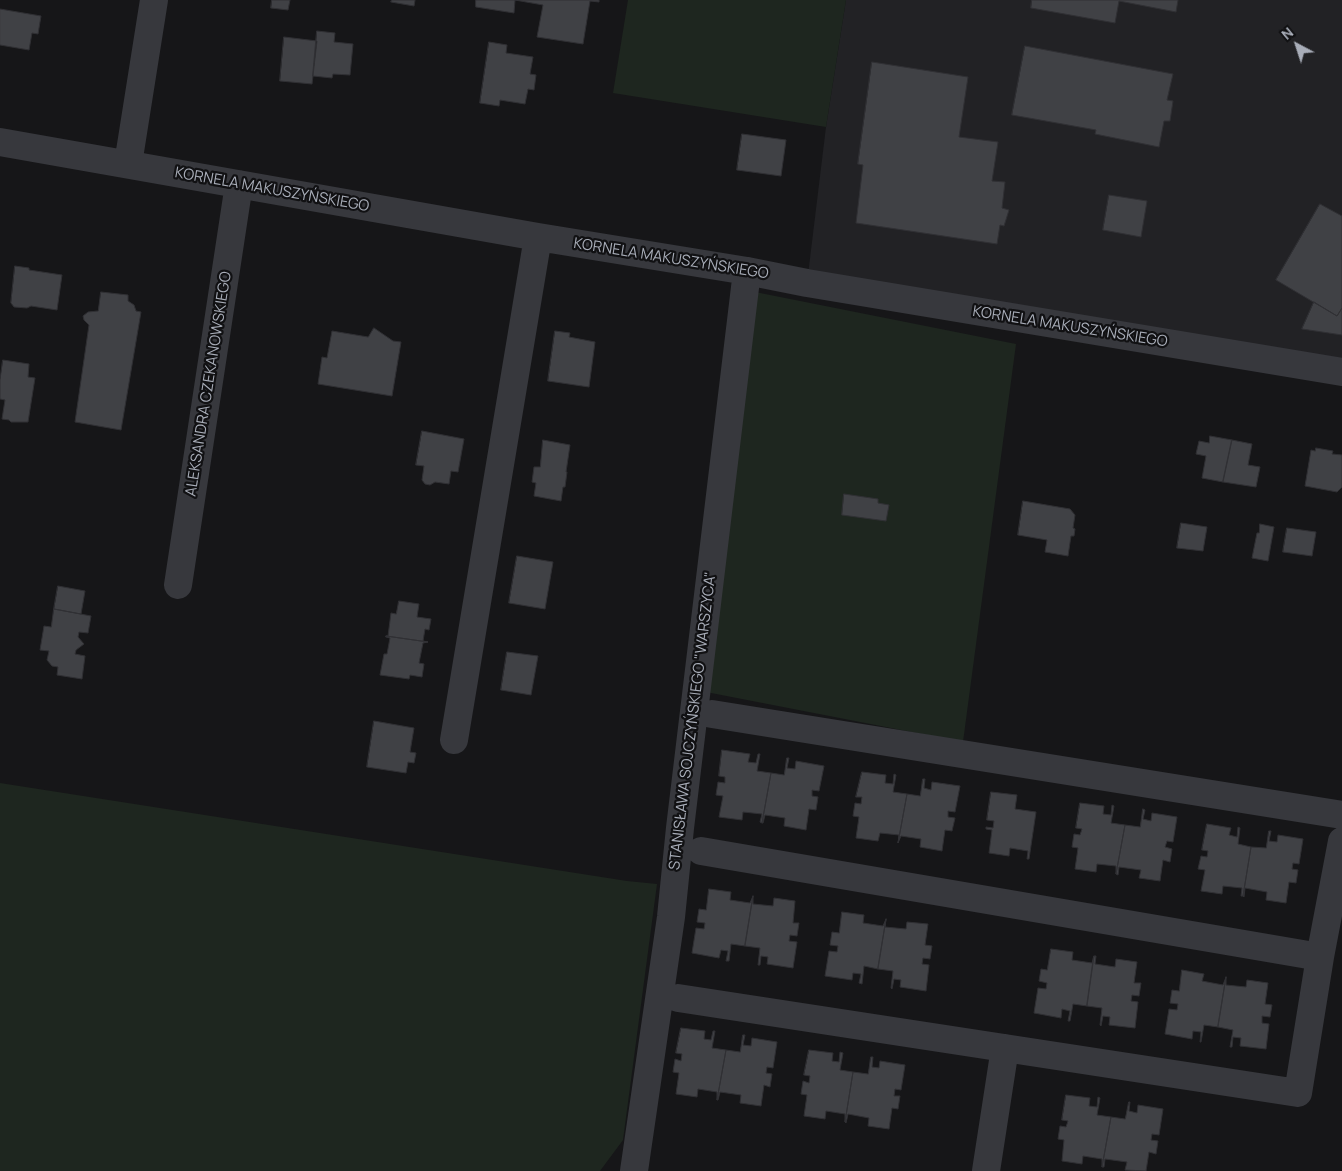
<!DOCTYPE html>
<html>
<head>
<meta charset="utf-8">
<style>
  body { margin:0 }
  #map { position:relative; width:1342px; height:1171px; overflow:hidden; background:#161618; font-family:Manrope,sans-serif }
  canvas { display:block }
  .north { position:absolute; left:1272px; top:20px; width:50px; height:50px; -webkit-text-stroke:4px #111113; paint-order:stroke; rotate:320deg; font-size:14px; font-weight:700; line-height:20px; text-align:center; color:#a8adb8 }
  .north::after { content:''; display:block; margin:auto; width:18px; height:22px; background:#a8adb8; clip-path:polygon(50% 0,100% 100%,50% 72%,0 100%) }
</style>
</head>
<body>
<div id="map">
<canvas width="1342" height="1171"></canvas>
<div class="north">N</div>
</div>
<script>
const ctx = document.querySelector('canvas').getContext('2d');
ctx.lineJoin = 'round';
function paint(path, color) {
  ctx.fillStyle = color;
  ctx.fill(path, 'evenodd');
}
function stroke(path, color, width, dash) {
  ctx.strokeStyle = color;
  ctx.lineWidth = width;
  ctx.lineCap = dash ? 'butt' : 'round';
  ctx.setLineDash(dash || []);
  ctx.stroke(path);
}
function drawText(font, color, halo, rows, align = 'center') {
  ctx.font = font + ' Manrope,sans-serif';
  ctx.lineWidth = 4.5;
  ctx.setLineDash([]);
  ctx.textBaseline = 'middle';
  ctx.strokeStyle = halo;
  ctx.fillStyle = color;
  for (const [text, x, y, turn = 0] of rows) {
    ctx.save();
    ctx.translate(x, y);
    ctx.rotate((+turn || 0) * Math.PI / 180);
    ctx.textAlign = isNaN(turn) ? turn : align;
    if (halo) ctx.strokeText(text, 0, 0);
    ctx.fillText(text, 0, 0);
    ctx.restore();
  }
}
paint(new Path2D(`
  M846,0H1342V372L807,283L826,127Z`), '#222225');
paint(new Path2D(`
  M628,0H846L826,127L613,93Z
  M750,291L1016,344L963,742L706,692Z
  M0,783L627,881L657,884L623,1140L600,1171H0Z`), '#1e261f');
const building = new Path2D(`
  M272,0H290L288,10L271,8Z
  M392,0H415L414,6L391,2Z
  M476,0H599V2L590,1L583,44L537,37L543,5L515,0L514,13L476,7Z
  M1032,0H1178L1176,12L1119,1L1115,23L1031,8Z
  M0,9L41,16L38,34L32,33L29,50L0,45Z
  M317,31L335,33L334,42L353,44L350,75L333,74L332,78L313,76Z
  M284,37L317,41L312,84L280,81Z
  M489,42L507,45L506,53L533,57L530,74L536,75L534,90L528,89L525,104L500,100L499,106L480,103Z
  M1025,46L1173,74L1167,100L1173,101L1170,121H1164L1159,147L1095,134L1096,130L1012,115Z
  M872,62L968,77L959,137L998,142L992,181L1005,182L1002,208L1009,210L1004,226L1000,225L997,244L856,223L863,165L858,164Z
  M742,134L786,140L781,176L737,170Z
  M1109,195L1147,201L1141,237L1103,230Z
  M1320,204L1342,216V308L1337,316L1276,280Z
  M15,266L29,268V270L62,275L57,310L31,306L27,308L14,307L11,303Z
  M101,292L128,295V301L134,305L136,311L141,312L121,430L75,422L89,325L84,320L83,316L88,312L98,311Z
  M1314,302L1337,316L1342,308V335L1302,329Z
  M374,328L393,341L401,342L392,396L318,384L322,357L327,358L332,331L368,337Z
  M555,331L570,333L569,337L595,342L589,387L548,381Z
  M3,360L29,364L28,377L35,378L28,422H11L9,420L2,419L5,400L0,399V380Z
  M422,431L464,439L458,472L451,471L449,484L435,482L430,485L425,484L422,480L424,466L416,465Z
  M1210,436L1232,440L1223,482L1202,478L1206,456L1196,454L1199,441L1209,443Z
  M543,440L570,445L566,472H567L565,487H563L561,501L534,496L536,483L532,482L534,467H540Z
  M1232,440L1252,444L1248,465L1260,467L1256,487L1223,482Z
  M1316,448L1333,451L1332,454L1342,455V487L1337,492L1305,486L1311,450L1315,451Z
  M844,494L878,499V503L889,505L886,521L842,515Z
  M1023,501L1070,509L1075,515L1073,528L1075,529L1074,536H1071L1068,556L1045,552L1047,540L1018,535Z
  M1181,523L1207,527L1203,551L1177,548Z
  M1260,524L1274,527L1268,561L1252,558L1257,533H1259Z
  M1287,528L1316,532L1312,556L1283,552Z
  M517,556L553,562L545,609L509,603Z
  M58,586L85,591L81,614L54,609Z
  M399,601L419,604L417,617L431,619L429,630L425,629L423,641L428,642L386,636H388L391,613L396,614Z
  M54,609L91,616L88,633L79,632L78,637L84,644L76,650L75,654L85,656L82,679L57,675L58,667L52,666L47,660L49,651L40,650L44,626L51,627Z
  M386,636L428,642L423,643L419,663L424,664L422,677L410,675L409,679L380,675L384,654H387L390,638L386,637Z
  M507,652L538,656L531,695L501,690Z
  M374,721L414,728L410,752L416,753L414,763L408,762L406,773L367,767Z
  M722,750L750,754L748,762L756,763L758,754H760L757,771L771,773L762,823L760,822L762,814L743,812L742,820L719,817L723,796L716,795L718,782L725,783V777L719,776Z
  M787,758H789L787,768L795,769L796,761L824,766L819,791L812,790V796L818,797L816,810L809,809L806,830L784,826L785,818L765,815L763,823H762L771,773L784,775Z
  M862,772L886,775L885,783L893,784L894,774L896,775L893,792L907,794L898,843L899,835L880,833L878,841L856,838L859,817L853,816L855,803L861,804L862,797H856Z
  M923,779H925L924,788L931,790L932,782L960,786L955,812L948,811V817L955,818L952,831L945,830L942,851L920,847L921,839L901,836L898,843L907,794L920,796Z
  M991,792L1017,795L1015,809L1036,812L1029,859H1027L1028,851L1010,848L1009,856L989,853L992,830L986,829V827L993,828L994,821L987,820Z
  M1080,803L1104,806L1103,814L1111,815L1112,805L1114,806L1111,823L1125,825L1116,874V866L1097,864L1096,872L1075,869L1078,848L1072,847L1074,834L1080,835L1082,829L1076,828Z
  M1143,809L1145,810L1143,819L1151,821L1152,813L1177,817L1173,842L1167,841L1165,847L1172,849L1170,862L1163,860L1160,881L1139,878L1141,870L1119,867L1118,875L1116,874L1125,825L1140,827Z
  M1207,824L1231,828L1229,835L1237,837L1238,827L1240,828L1238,844L1251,847L1243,896H1241L1242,888L1223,886L1222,894L1201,891L1205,870L1198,869L1201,856L1207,857L1208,851L1202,850Z
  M1269,831H1271L1269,841L1277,842L1278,835L1303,839L1299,864L1293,863L1292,869L1298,870L1296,883L1289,882L1286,903L1266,900L1267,892L1245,888L1244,897L1243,896L1251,847L1266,848Z
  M709,889L731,892L730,900L750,903L753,896L745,946L731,944L729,961H726L728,951L721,950L719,958L692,953L696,928L704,929L705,923L697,922L699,909L706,910Z
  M753,896V904L773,906L774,898L795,901L793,923H799L797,936L790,935L789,941L797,942L793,968L767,964L768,957L761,956L760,965H758L760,948L745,946Z
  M842,912L864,915L863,923L883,926L886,919L878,969L864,966L862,984L859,983L861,974L853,973L852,980L825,976L829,951L837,952L838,946L830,945L832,932L839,933Z
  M886,919L885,927L906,929L907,922L928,924L925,945L932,946L930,959L923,958L922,964L929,965L926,991L900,987L901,980L894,979L892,989L891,988L893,971L878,969Z
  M1051,949L1073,952L1072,960L1092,963L1094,956L1087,1006L1073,1004L1070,1021H1068L1070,1011L1062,1009L1061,1018L1034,1013L1038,988L1046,989L1047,983L1039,981L1041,969L1047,970Z
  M1094,956H1096L1095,964L1115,967L1116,959L1137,962L1134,983H1141L1139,996L1132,995L1131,1001L1138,1002L1135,1028L1109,1025L1110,1017L1103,1016L1101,1026L1100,1025L1102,1008L1087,1006Z
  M1182,970L1204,974L1202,981L1223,985L1226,977L1218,1027L1204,1025L1201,1042H1200L1201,1032L1193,1031L1192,1039L1165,1034L1169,1009L1177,1010L1178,1004L1170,1003L1172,990L1179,991Z
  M1226,977V985L1246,987L1247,980L1268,983L1265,1004L1272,1005L1270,1017L1262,1016V1023L1269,1024L1266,1049L1240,1046L1241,1038L1233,1037L1232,1047H1230L1233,1030L1218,1027Z
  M681,1028L705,1031L704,1039L711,1040L713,1031H715L712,1048L726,1050L717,1100V1092L698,1089L697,1097L676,1094L679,1073L673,1072L675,1059L681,1061L682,1054L676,1053Z
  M743,1035H745L743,1045L751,1046L752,1038L777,1042L773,1068L767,1067L766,1073L772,1074L770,1087L764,1085L761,1106L740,1103L741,1095L720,1092L718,1100H717L726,1050L740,1052Z
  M809,1050L833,1053L832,1061L839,1062L840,1052L843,1053L840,1070L853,1072L845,1122V1114L826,1111L825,1119L804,1116L807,1095L801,1094L803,1081L809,1083L810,1076L804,1075Z
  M871,1057H873L872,1067L879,1068L880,1061L905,1065L901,1090L895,1089L894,1096H900L898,1109L892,1108L889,1129L868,1126L869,1118L848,1114L846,1123L845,1122L853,1072L868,1074Z
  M1066,1095L1090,1098L1089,1106L1097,1107L1098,1097L1100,1098L1097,1115L1111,1117L1102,1167V1159L1083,1156L1082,1164L1062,1161L1064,1140L1058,1139L1060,1126L1066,1127L1068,1121L1062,1120Z
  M1129,1102H1130L1129,1111L1137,1113L1138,1105L1163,1109L1159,1135L1152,1134L1151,1140L1158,1141L1156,1154L1149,1152L1146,1171L1125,1170L1127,1162L1105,1159L1104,1167H1102L1111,1117L1125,1119Z`);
paint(building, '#404145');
stroke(building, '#303034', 1);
stroke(new Path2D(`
  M0,142L538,237L747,271L807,283L1342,372
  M128,164L154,0
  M178,585L239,184
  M712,714L1342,815
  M454,740L538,237
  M701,851L1320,957
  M678,998L1298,1093L1320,957L1342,841
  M634,1171L671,917L680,828L747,271
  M986,1171L1005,1048`), '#37383d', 28);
drawText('15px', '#a8adb8', '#111113', [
  ["KORNELA MAKUSZYŃSKIEGO",272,190,10],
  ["KORNELA MAKUSZYŃSKIEGO",671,259,9],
  ["KORNELA MAKUSZYŃSKIEGO",1070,327,9],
  ["ALEKSANDRA CZEKANOWSKIEGO",209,384,-81],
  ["STANISŁAWA SOJCZYŃSKIEGO \"WARSZYCA\"",693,721,-83]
]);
</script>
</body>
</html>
